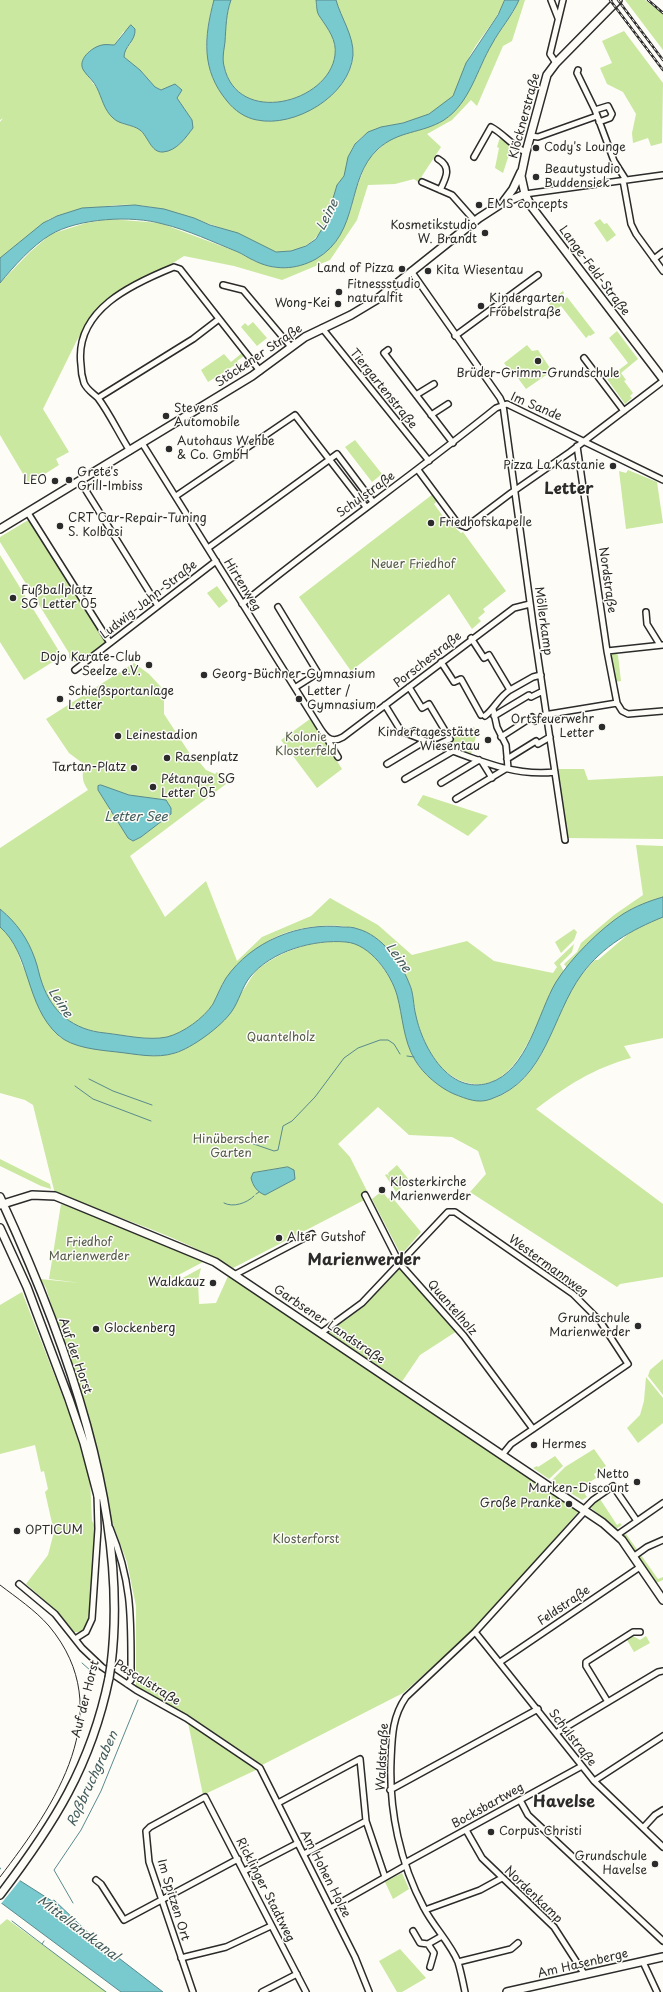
<!DOCTYPE html>
<html>
<head>
<meta charset="utf-8">
<style>
  body { margin:0 }
  canvas { display:block; background:#fdfcf7 }
</style>
</head>
<body>
<canvas width="663" height="1992"></canvas>
<script>
const ctx = document.querySelector('canvas').getContext('2d');
ctx.lineJoin = 'round';
function paint(path, color) {
  ctx.fillStyle = color;
  ctx.fill(path, 'evenodd');
}
function stroke(path, color, width, dash) {
  ctx.strokeStyle = color;
  ctx.lineWidth = width;
  ctx.lineCap = dash ? 'butt' : 'round';
  ctx.setLineDash(dash || []);
  ctx.stroke(path);
}
function drawText(font, color, halo, rows, align = 'center') {
  ctx.font = font + ' "Playpen Sans",sans-serif';
  ctx.lineWidth = 3;
  ctx.setLineDash([]);
  ctx.textBaseline = 'middle';
  ctx.strokeStyle = halo;
  ctx.fillStyle = color;
  for (const [text, x, y, turn = 0] of rows) {
    ctx.save();
    ctx.translate(x, y);
    ctx.rotate((+turn || 0) * Math.PI / 180);
    ctx.textAlign = isNaN(turn) ? turn : align;
    if (halo) ctx.strokeText(text, 0, 0);
    ctx.fillText(text, 0, 0);
    ctx.restore();
  }
}
paint(new Path2D(`
  M0,0H214C204,34 201,69 225,98C233,108 244,117 257,120C291,129 353,94 353,55C353,41 340,15 336,0H505C496,23 475,41 466,64C461,75 460,89 452,97C445,104 436,111 428,115C403,127 372,122 354,145C347,155 349,168 344,176C342,180 338,182 337,186C335,191 335,196 333,201C326,230 313,251 280,252C264,253 251,237 236,233C198,221 160,203 120,205C99,206 77,212 57,216L49,219L0,258V122L3,118L0,120ZM124,31L131,43L124,52V57L140,70L155,87L161,90L175,84L182,90L177,98L192,120L179,145L162,152L155,149L142,131L136,127L123,124L84,71L85,57L90,50L114,45Z
  M231,0H316C317,6 316,12 320,17C328,29 337,40 335,55C329,103 237,127 224,66C220,48 226,17 231,0Z
  M519,0H525L512,41L503,46L477,106L471,100L452,120L427,134L441,147L418,182L414,179L395,184L368,185L357,220L330,260L282,280L234,266L184,256L162,270L123,289L102,303L77,340L43,409L69,452L56,459L59,465L29,484L0,435V283L30,252L51,234L86,223L110,219L160,223L240,253L254,261L276,268L294,267L315,259L323,254L337,240L350,212L356,189L368,159L390,139L440,122L473,83L492,43L514,11Z
  M625,0H645L663,14V50Z
  M624,31L663,83L662,143L651,146L648,138L633,143L632,133L636,114L623,92L607,84L600,68L612,63L602,41Z
  M501,134L512,145L503,173L495,168L499,148L497,147Z
  M600,219L604,224L607,223L616,235L607,242L594,223Z
  M563,291L564,293L562,295L565,299L567,297L595,333L590,336L589,335L586,338L561,306L554,311L548,302Z
  M253,322L267,338L257,346L241,327L245,323L248,326Z
  M617,331L638,359L621,373L626,380L624,381L633,393L630,396L632,398L625,404L607,379L628,363L609,338Z
  M527,345L532,351L538,350L552,371L526,389L515,374L513,375L504,363Z
  M242,353L244,356L237,361L241,368L238,370L235,365L208,382L201,370L224,354L231,362Z
  M355,440L382,474L372,482L345,447Z
  M628,470L657,482L663,523L626,529L619,471L626,473Z
  M433,494L437,501L434,504L445,519L461,533L463,532L506,591L483,609L485,612L478,618L481,621L472,629L449,594L351,671L299,597Z
  M30,519L107,642L80,662H74L69,658V653L0,542V537Z
  M0,555L62,656L24,680L0,642Z
  M217,586L228,601L219,608L207,593Z
  M615,653L618,655L621,681L615,682L610,655Z
  M134,663L149,674L161,687L164,697V714L192,757H195L206,770L215,774L217,772L226,784L130,856L165,917L206,881L237,961L262,937L311,916L330,898L378,925L412,955L467,941L494,961L553,973L557,967L554,963L574,944L572,952L560,964L564,972C541,1000 526,1080 482,1084C445,1087 424,1048 416,1017C413,1005 414,992 408,981C401,965 390,955 377,944C371,939 364,931 358,929C334,921 290,927 270,940C261,946 253,955 245,962C239,967 231,972 226,978C220,986 217,996 213,1004C206,1016 188,1029 175,1035C156,1042 133,1036 113,1034C89,1032 68,1026 53,1005C47,997 44,988 40,979C30,957 17,935 6,914L0,909V848L88,790C84,784 82,779 83,772L89,768L69,753L46,719ZM98,790C121,792 143,799 166,800L171,808V814L141,837L133,841L128,838Z
  M310,719L342,769L317,788L281,740Z
  M474,727L477,733L471,754L440,745Z
  M557,769H584L588,780L663,776V839L567,838Z
  M423,795L488,816L468,836L417,805Z
  M636,845L663,846V897L612,923L603,930L567,968L564,964L577,952L581,943L614,915L643,895Z
  M663,916V1038L624,1046L631,1058C592,1069 568,1085 536,1109L663,1204V1277L620,1284L617,1287L470,1192L486,1174L478,1151L452,1137L409,1135L378,1107L338,1144L350,1157L370,1197L233,1268C178,1236 115,1216 55,1194L33,1105L25,1100L0,1093V927L7,933L16,948L22,965L59,1037L79,1046L105,1050L158,1056L176,1053L184,1049C202,1032 227,1011 242,992C249,983 252,973 262,966C282,952 305,943 329,942C337,942 346,941 354,943C372,949 391,976 397,994C403,1015 403,1037 413,1057C422,1075 442,1089 460,1096C478,1104 493,1101 510,1090C540,1071 551,1033 565,1002C572,986 583,972 595,960H598L632,931Z
  M574,929L577,932L574,940L561,953L555,942Z
  M0,1159L50,1184L51,1189L41,1186L0,1166Z
  M397,1165L410,1181L396,1192L385,1175L387,1174L389,1176L388,1173Z
  M382,1191L388,1199L391,1196L421,1232L401,1255L372,1199Z
  M61,1204L130,1228L203,1259V1262L167,1281L163,1279L161,1284L165,1285L164,1288L201,1268L198,1280L199,1304L216,1303L229,1274L322,1337L363,1307L401,1267L457,1331L420,1355L399,1386L579,1511L474,1630L403,1693L262,1765L191,1717L136,1687V1606L127,1562L112,1522L96,1449L46,1288L40,1279L80,1283L49,1279Z
  M22,1292L71,1418L90,1479L92,1521L95,1526L91,1613C89,1624 86,1634 74,1632L58,1612L26,1584L48,1555L54,1532L45,1492L48,1489L44,1471L41,1472L35,1445L0,1454V1305Z
  M663,1359V1395L648,1376L650,1370Z
  M646,1377L663,1398V1423L638,1443L627,1428L640,1415L644,1401Z
  M594,1449L606,1466L594,1474L596,1478L581,1488L587,1497L582,1500L551,1481L565,1467Z
  M555,1456L563,1466L549,1479L533,1468L537,1466L538,1467Z
  M600,1499L617,1525L620,1523L622,1525L616,1529L590,1507Z
  M626,1534L658,1579L663,1577V1580L656,1583L623,1536Z
  M633,1636L640,1640L646,1636L650,1643L634,1652L627,1640Z
  M187,1718L258,1769L203,1795Z
  M402,1873L409,1889L393,1899L385,1882Z
  M7,1919L107,1992H0V1925Z
  M400,1949L426,1978L402,1992H397L379,1961Z`), '#cae89f');
const water = new Path2D(`
  M214,0H231C226,14 226,27 225,42C224,50 222,58 224,66C237,127 329,103 335,55C337,40 328,29 320,17C316,12 317,6 316,0H336C341,18 354,36 353,55C350,96 294,128 257,120C245,118 234,110 227,101C201,70 204,37 214,0Z
  M505,0H519C512,16 500,29 492,44C477,69 470,103 444,120C421,134 399,130 378,149C345,179 361,233 316,259C296,270 274,271 253,260C248,258 243,254 238,252C213,242 188,230 163,224C132,215 78,218 50,235C32,246 14,266 0,283V258L43,223L57,216L82,208L135,205L164,209L194,218L210,225L238,233L276,252L291,251L306,246L316,239L326,222L337,185L344,176L348,157L355,144L368,132L381,127L403,123L429,114L453,96L466,63L498,15Z
  M131,25L135,29C136,41 124,46 124,57L140,70L155,87L161,90L175,84L182,90L177,98L192,120L193,128C186,137 177,151 163,152C151,153 148,136 140,130C132,124 120,125 113,118C104,110 102,98 97,88C94,81 88,77 84,71C76,60 92,47 102,45C106,44 110,45 114,45Z
  M101,785L129,795L166,800L171,808V814L141,837L133,841L128,838L98,790V786Z
  M663,897V917C631,930 603,946 582,974C551,1016 547,1080 491,1099C478,1104 467,1099 454,1094C440,1088 423,1074 415,1060C403,1040 403,1017 397,995C391,974 370,944 346,942C314,939 271,951 250,977C242,987 239,1001 232,1011C222,1026 192,1048 175,1053C156,1059 136,1054 117,1052C99,1050 72,1048 58,1035C25,1005 31,954 0,927V909C17,923 28,939 35,959C38,967 39,975 42,983C52,1012 73,1030 105,1033C124,1035 148,1041 167,1037C183,1033 204,1018 213,1004C217,996 221,986 226,978C252,941 299,922 343,927C348,927 353,927 358,929C381,935 401,962 409,983C414,993 413,1005 416,1016C423,1048 449,1095 489,1083C528,1071 538,1012 556,982C571,958 600,929 623,914C636,906 649,901 663,897Z
  M288,1167L294,1170L295,1179L265,1195C257,1192 253,1186 251,1178L253,1173Z
  M0,1868L52,1901L54,1900L98,1942L163,1992H121L0,1902Z`);
paint(water, '#78cace');
stroke(water, '#598a8d', 1);
paint(new Path2D(`
  M2,1867L21,1879L0,1905V1870Z`), '#fdfcf7');
stroke(new Path2D(`
  M407,1056L414,1057
  M89,1079L113,1091L152,1105
  M75,1086L93,1099L151,1121
  M245,1141L274,1151L278,1150L283,1126L292,1121L315,1097L344,1058L358,1048L380,1040H388L394,1044L400,1054
  M256,1194L259,1192
  M224,1203C233,1208 247,1203 254,1196
  M82,1663L91,1671
  M73,1903L54,1870L81,1830L101,1791L138,1700
  M12,1921L42,1944
  M44,1941L42,1944L106,1992`), '#598a8d', 1);
const street = new Path2D(`
  M551,0L558,18
  M556,63L550,54L563,0
  M578,70L577,73L595,110L614,161L626,180
  M595,110L608,106L612,114L610,118L599,122
  M531,136L538,137L597,116
  M474,157L491,127C503,133 514,148 526,152
  M438,159C452,167 446,178 440,190
  M623,180L631,224L636,234L663,271
  M422,182L452,195L475,221
  M525,194L663,175
  M654,259L663,252
  M411,271L500,398L503,405L533,624L565,840
  M223,285L243,290L291,347
  M322,328L429,461
  M455,336L538,275
  M388,350L384,353L453,443
  M584,358L624,411
  M416,395L434,384
  M98,398L193,339L219,319
  M431,415L448,404
  M142,443L315,720C322,731 328,746 343,737L514,608L530,604
  M577,446L607,651L617,703L622,711L628,714L663,711
  M130,451C119,434 110,414 98,398C93,393 87,390 84,383C82,377 81,371 81,365C74,310 132,284 174,267L180,269L260,371
  M418,470L458,524L466,527L511,493L570,452L663,381
  M80,481L158,606
  M176,496L295,415L366,507
  M28,513L110,643
  M208,548L337,454L373,502
  M242,604C325,536 413,475 496,408L507,404L663,480
  M278,607L318,673L296,687
  M646,612L647,624L660,645
  M471,638L484,658L489,655L510,690L533,677L541,675
  M607,651L663,645
  M441,662L454,682L461,679L481,715
  M75,670L216,561
  M385,705L401,731L408,734L414,731
  M493,709L497,727L506,745L508,768
  M485,716C495,708 499,697 510,690
  M494,716L529,695L531,697L543,691
  M408,734L437,745L450,739L429,704L422,708L409,687
  M326,737L338,757
  M501,737L532,717L535,721L544,715L617,703
  M437,745C475,759 514,777 555,772
  M507,759L536,741L538,744L550,737
  M482,762L492,778
  M387,764L425,741
  M405,779L453,751
  M441,783L479,760
  M456,799L507,768
  M365,1195L400,1264L464,1336L533,1429
  M234,1275L312,1234
  M321,1333L362,1303L448,1212H455L573,1294L600,1321L628,1364L511,1444L502,1455
  M583,1510L593,1500L613,1486L637,1521
  M110,1528C133,1584 131,1620 131,1680L127,1684
  M617,1535L663,1503
  M633,1557L647,1547L663,1540
  M19,1584L55,1614L82,1648L102,1667L136,1690L186,1718L260,1768L355,1957L369,1992
  M475,1632L594,1781L663,1847
  M75,1639L86,1632L92,1619L98,1529L97,1494
  M500,1662L640,1567
  M608,1702L586,1666V1662L633,1632H640
  M556,1733L658,1672L663,1671
  M594,1781L663,1736
  M390,1790L538,1709
  M520,1800L528,1815L663,1941
  M278,1803L360,1759L366,1821L385,1877
  M643,1828L655,1815L663,1810
  M466,1830L482,1858L554,1927L585,1975
  M304,1854L366,1821
  M405,1863L582,1766
  M244,1871L298,1843
  M96,1880L101,1884L124,1920L238,1859
  M331,1908L405,1866
  M425,1910L480,1890L502,1878
  M413,1931L420,1943L428,1944L442,1936
  M428,1944L434,1953L430,1967
  M181,1958L226,1947L271,1926
  M458,1962L511,1949L518,1943
  M643,1962L657,1992
  M193,1992L149,1862L146,1831L150,1827L205,1797L306,1992
  M262,1992L297,1974
  M465,1992C463,1982 461,1972 458,1962C451,1944 433,1926 424,1908C400,1863 389,1811 391,1761C392,1737 392,1717 406,1697L475,1632L585,1511`);
const secondary = new Path2D(`
  M618,0L556,63L547,75L526,152L521,176L525,194L531,206L663,379
  M504,201L513,189L521,172
  M0,529L252,376L305,337L351,315L376,300L479,218L499,205L525,194
  M0,1197C64,1335 130,1512 111,1665
  M0,1205L32,1195L55,1196L215,1262L603,1523L622,1540L663,1600
  M0,1228L27,1287L69,1399L84,1443L98,1496
  M0,1895C54,1824 91,1766 109,1678
  M507,1992L663,1957`);
stroke(street, '#2b2b2b', 8);
stroke(secondary, '#2b2b2b', 10);
stroke(street, '#fdfcf7', 5);
stroke(secondary, '#fdfcf7', 7);
stroke(new Path2D(`
  M0,1585C17,1598 35,1610 49,1626C120,1711 55,1805 0,1877`), '#2b2b2b', 1);
const rail = new Path2D(`
  M610,0L663,70
  M618,0L663,60
  M648,0L663,13`);
stroke(rail, '#2b2b2b', 2.5);
stroke(rail, '#fdfcf7', 1, [3]);
const secondaryBridge = new Path2D(`
  M109,1678L111,1665`);
stroke(secondaryBridge, '#2b2b2b', 10, []);
stroke(secondaryBridge, '#fdfcf7', 7);
for (const [x, y, r, color] of [
  [536,148,4,"#2b2b2b"],
  [536,177,4,"#2b2b2b"],
  [479,205,4,"#2b2b2b"],
  [485,233,4,"#2b2b2b"],
  [402,269,4,"#2b2b2b"],
  [428,271,4,"#2b2b2b"],
  [339,292,4,"#2b2b2b"],
  [338,304,4,"#2b2b2b"],
  [481,306,4,"#2b2b2b"],
  [538,361,4,"#2b2b2b"],
  [166,416,4,"#2b2b2b"],
  [169,449,4,"#2b2b2b"],
  [613,466,4,"#2b2b2b"],
  [69,480,4,"#2b2b2b"],
  [55,481,4,"#2b2b2b"],
  [431,523,4,"#2b2b2b"],
  [60,526,4,"#2b2b2b"],
  [13,598,4,"#2b2b2b"],
  [149,665,4,"#2b2b2b"],
  [204,675,4,"#2b2b2b"],
  [60,699,4,"#2b2b2b"],
  [299,699,4,"#2b2b2b"],
  [602,727,4,"#2b2b2b"],
  [118,736,4,"#2b2b2b"],
  [488,740,4,"#2b2b2b"],
  [167,758,4,"#2b2b2b"],
  [134,768,4,"#2b2b2b"],
  [153,787,4,"#2b2b2b"],
  [382,1190,4,"#2b2b2b"],
  [279,1238,4,"#2b2b2b"],
  [213,1283,4,"#2b2b2b"],
  [638,1326,4,"#2b2b2b"],
  [96,1329,4,"#2b2b2b"],
  [534,1445,4,"#2b2b2b"],
  [637,1482,4,"#2b2b2b"],
  [569,1504,4,"#2b2b2b"],
  [17,1531,4,"#2b2b2b"],
  [491,1832,4,"#2b2b2b"],
  [655,1864,4,"#2b2b2b"]
]) {
  const dot = new Path2D();
  dot.arc(x, y, r, 0, 2 * Math.PI);
  ctx.fillStyle = color;
  ctx.fill(dot);
  stroke(dot, '#fdfcf7', 1.5);
}
drawText('12px', '#2b2b2b', '#fdfcf7', [
  ["Klöcknerstraße",525,116,-75],
  ["Lange-Feld-Straße",594,271,53],
  ["Stöckener Straße",259,356,-34],
  ["Tiergartenstraße",383,389,51],
  ["Im Sande",536,407,23],
  ["Schulstraße",366,495,-36],
  ["Nordstraße",607,580,82],
  ["Hirtenweg",242,585,58],
  ["Ludwig-Jahn-Straße",149,600,-38],
  ["Möllerkamp",543,621,82],
  ["Porschestraße",428,660,-38],
  ["Westermannweg",548,1266,36],
  ["Quantelholz",452,1308,49],
  ["Garbsener Landstraße",329,1325,34],
  ["Auf der Horst",75,1356,71],
  ["Feldstraße",564,1606,-34],
  ["Pascalstraße",147,1683,32],
  ["Auf der Horst",86,1699,-76],
  ["Schulstraße",572,1738,52],
  ["Waldstraße",383,1757,-87],
  ["Bocksbartweg",488,1806,-29],
  ["Am Hohen Holze",325,1874,63],
  ["Ricklinger Stadtweg",265,1890,63],
  ["Nordenkamp",533,1895,44],
  ["Im Spitzen Ort",173,1900,73],
  ["Am Hasenberge",583,1964,-13]
]);
drawText('12px', '#2b2b2b', '#fdfcf7', [
  ["Cody's Lounge",544,148],
  ["Beautystudio",544,170],
  ["Buddensiek",544,184],
  ["EMS concepts",487,205],
  ["Kosmetikstudio",477,226,"right"],
  ["W. Brandt",477,240,"right"],
  ["Land of Pizza",394,269,"right"],
  ["Kita Wiesentau",436,271],
  ["Fitnessstudio",347,285],
  ["naturalfit",347,299],
  ["Kindergarten",489,299],
  ["Fröbelstraße",489,313],
  ["Wong-Kei",330,304,"right"],
  ["Brüder-Grimm-Grundschule",538,374,"center"],
  ["Stevens",174,409],
  ["Automobile",174,423],
  ["Autohaus Wehbe",177,442],
  ["& Co. GmbH",177,456],
  ["Pizza La Kastanie",605,466,"right"],
  ["Grete's",77,473],
  ["Grill-Imbiss",77,487],
  ["LEO",47,481,"right"],
  ["CRT Car-Repair-Tuning",68,519],
  ["S. Kolbasi",68,533],
  ["Friedhofskapelle",439,523],
  ["Fußballplatz",21,591],
  ["SG Letter 05",21,605],
  ["Dojo Karate-Club",141,658,"right"],
  ["Seelze e.V.",141,672,"right"],
  ["Georg-Büchner-Gymnasium",212,675],
  ["Schießsportanlage",68,692],
  ["Letter",68,706],
  ["Letter /",307,692],
  ["Gymnasium",307,706],
  ["Ortsfeuerwehr",594,720,"right"],
  ["Letter",594,734,"right"],
  ["Kindertagesstätte",480,733,"right"],
  ["Wiesentau",480,747,"right"],
  ["Leinestadion",126,736],
  ["Rasenplatz",175,758],
  ["Tartan-Platz",126,768,"right"],
  ["Pétanque SG",161,780],
  ["Letter 05",161,794],
  ["Klosterkirche",390,1183],
  ["Marienwerder",390,1197],
  ["Alter Gutshof",287,1238],
  ["Waldkauz",205,1283,"right"],
  ["Grundschule",630,1319,"right"],
  ["Marienwerder",630,1333,"right"],
  ["Glockenberg",104,1329],
  ["Hermes",542,1445],
  ["Netto",629,1475,"right"],
  ["Marken-Discount",629,1489,"right"],
  ["Große Pranke",561,1504,"right"],
  ["OPTICUM",25,1531],
  ["Corpus Christi",499,1832],
  ["Grundschule",647,1857,"right"],
  ["Havelse",647,1871,"right"]
], 'left');
drawText('12px', '#535a48', '#fdfcf7', [
  ["Neuer Friedhof",413,565],
  ["Kolonie",306,738],
  ["Klosterfeld",306,752],
  ["Quantelholz",281,1038],
  ["Hinüberscher",231,1140],
  ["Garten",231,1154],
  ["Friedhof",89,1243],
  ["Marienwerder",89,1257],
  ["Klosterforst",306,1540]
]);
drawText('italic 13px', '#425b5c', '#fdfcf7', [
  ["Leine",328,215,-63],
  ["Letter See",136,817],
  ["Leine",398,958,54],
  ["Leine",60,1003,57],
  ["Roßbruchgraben",93,1779,-65],
  ["Mittellandkanal",78,1929,37]
]);
drawText('bold 16px', '#2b2b2b', '#fdfcf7', [
  ["Letter",569,490],
  ["Marienwerder",364,1261],
  ["Havelse",564,1803]
]);
</script>
</body>
</html>
